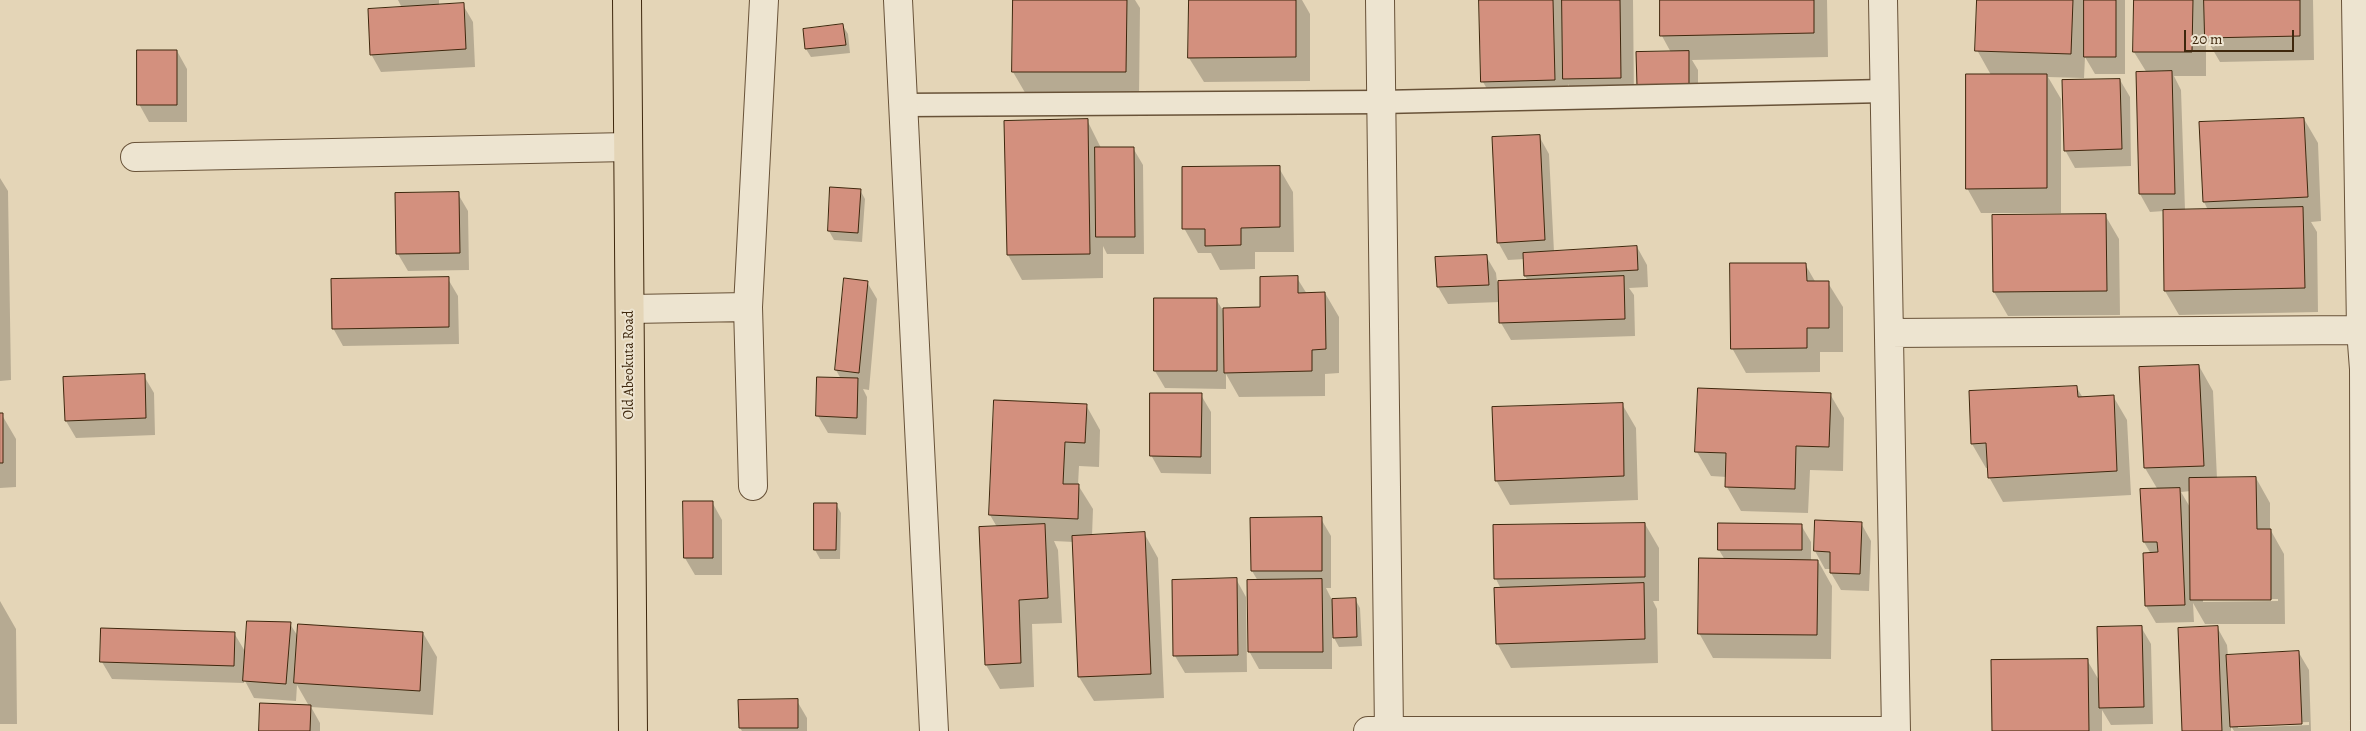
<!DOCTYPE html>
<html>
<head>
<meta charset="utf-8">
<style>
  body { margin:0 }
  #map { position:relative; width:2366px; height:731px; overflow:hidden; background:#e4d5b7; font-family:Alegreya,serif }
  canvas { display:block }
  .scale { position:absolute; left:2184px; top:30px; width:110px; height:22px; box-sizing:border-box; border:2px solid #3e270d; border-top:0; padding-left:6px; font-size:15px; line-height:18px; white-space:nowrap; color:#3e270d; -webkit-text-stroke:4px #ede4d0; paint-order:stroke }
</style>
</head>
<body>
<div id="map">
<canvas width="2366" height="731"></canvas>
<div class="scale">20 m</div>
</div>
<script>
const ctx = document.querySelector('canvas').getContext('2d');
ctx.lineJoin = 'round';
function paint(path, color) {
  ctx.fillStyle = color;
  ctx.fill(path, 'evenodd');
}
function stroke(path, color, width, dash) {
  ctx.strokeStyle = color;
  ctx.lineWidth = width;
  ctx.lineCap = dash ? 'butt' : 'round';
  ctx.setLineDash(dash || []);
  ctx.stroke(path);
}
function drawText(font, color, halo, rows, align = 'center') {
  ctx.font = font + ' Alegreya,serif';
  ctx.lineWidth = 4;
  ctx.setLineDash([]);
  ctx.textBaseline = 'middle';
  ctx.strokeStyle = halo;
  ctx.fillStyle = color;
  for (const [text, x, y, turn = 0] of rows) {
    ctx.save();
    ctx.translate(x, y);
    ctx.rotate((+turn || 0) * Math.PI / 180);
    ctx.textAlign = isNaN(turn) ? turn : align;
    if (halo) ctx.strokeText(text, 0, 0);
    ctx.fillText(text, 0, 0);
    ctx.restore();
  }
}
paint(new Path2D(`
  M398,0H439V6L463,5L473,22L475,67L381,72L371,54L402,8Z
  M1014,0H1135L1140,8L1139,96H1027L1013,72Z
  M1190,0H1302L1310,14V81L1204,82L1189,58Z
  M1480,0H1633L1634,103H1579L1568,84V104L1497,106L1483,82Z
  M1661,0H1827L1828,57L1692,60L1698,70V102L1662,36Z
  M1979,0H2125V74H2095L2085,57L2084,78L2048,77L2061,99V213H1981L1967,188L1991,75L1977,50Z
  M2135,0H2313L2314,60L2220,62L2206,38V76H2174L2181,90L2185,210H2208L2204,202L2304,119L2318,143L2321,221L2311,222L2317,232L2318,312L2179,315L2165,291L2164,211L2150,212L2140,194L2137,73H2147L2134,52Z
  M843,26L848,34L850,53L811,57L806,49Z
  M177,51L187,69V122H149L139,104Z
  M2120,80L2130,97L2131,166L2075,168L2065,150Z
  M1087,120L1101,148H1133L1143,165L1144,254H1107L1103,246V278L1022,280L1008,255L1006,122Z
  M1539,136L1549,154L1554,252L1637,247L1647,265L1648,287L1629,288L1634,295L1635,336L1511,340L1501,323L1500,302L1448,304L1438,287L1486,256L1496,273L1497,282L1528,281L1525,276V259L1508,260L1498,242Z
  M1279,168L1293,192L1294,252H1255V269L1220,270L1211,253H1198L1184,228Z
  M0,178L8,191L11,380L0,381Z
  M860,190L865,199L862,242L834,240L829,231Z
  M458,194L468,211L469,270L408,271L398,254Z
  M2105,215L2119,239L2120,315L2008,316L1994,292Z
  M1805,264L1816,283H1828L1843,307V352H1820V372L1746,373L1732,348Z
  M1297,278L1307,294L1325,293L1339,317V373L1325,374V396L1239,397L1226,374V389L1165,388L1155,371L1216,299L1225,314L1262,308Z
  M448,279L458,296L459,344L343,346L333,328Z
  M845,280L867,282L877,299L869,390L863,389L867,397L866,435L828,433L818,416L841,379L836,370Z
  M2199,366L2213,391L2217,479L2256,478L2270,503V529L2284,554L2285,624H2205L2193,603L2194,622L2156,623L2146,606L2151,554L2144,542L2142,491L2158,490L2145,468L2141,369ZM2191,491V509L2181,492ZM2203,599H2278V601L2203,602Z
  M144,376L154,393L155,435L76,438L66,421Z
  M2077,388L2083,398L2113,396L2127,420L2131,495L2003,502L1989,477L1988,468H1986L1972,444Z
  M1830,394L1844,418L1843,471L1810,470L1808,513L1741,511L1727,487V477L1711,476L1697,452Z
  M1201,395L1211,412V474L1161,473L1151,455Z
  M1622,404L1636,428L1638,500L1510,505L1496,480Z
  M1086,405L1100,430L1099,467L1079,466L1078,485L1093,509L1092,536L1144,533L1158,558L1164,698L1094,701L1079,677L1074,542L1054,541L1058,550L1062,623L1032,624L1034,687L1000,689L986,665L997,527L990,515Z
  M0,415H2L16,439V487L0,488Z
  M712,502L722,520V575H695L685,558Z
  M815,504H836L841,513L840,559H820L815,550Z
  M1321,519L1331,536V588H1326L1332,600L1355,599L1360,608L1362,646L1339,647L1332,634V669H1259L1249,651L1258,581L1252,571L1251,520Z
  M1816,522L1861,523L1871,541L1869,591L1841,590L1831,573V569H1825L1815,551Z
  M1645,524L1659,548V601H1653L1657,609L1658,663L1511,668L1497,643L1501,589L1496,579Z
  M1801,525L1811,542V561H1818L1832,586L1831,659L1713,658L1699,633L1725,560L1719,550Z
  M1236,579L1246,597L1247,672L1185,673L1175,656L1173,581Z
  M0,601L16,629L17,724H0Z
  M290,624L299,638L423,633L437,657L433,715L311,707L320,723V731H260L309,706L297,685L296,701L254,698L244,679V683L112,679L102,662L234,633L246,653Z
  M2141,627L2151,644L2153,724L2111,725L2102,710V731H1993L2087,660L2100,682Z
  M2217,627L2227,645L2228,656L2299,653L2309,670L2311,731H2234L2231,726V731H2183ZM2309,722V725L2238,728V725Z
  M797,701L807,718V731H742L740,728Z`), '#0003');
const building = new Path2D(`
  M1013,0H1127L1126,72H1012Z
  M1189,0H1296V57L1188,58Z
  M1479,0H1553L1555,80L1481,82Z
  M1562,0H1620L1621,78L1563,79Z
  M1660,0H1814V33L1660,36Z
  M1977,0H2073L2071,54L1975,51Z
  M2084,0H2116V57H2084Z
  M2134,0H2193L2192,52H2133Z
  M2204,0H2300V36L2205,38Z
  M464,3L466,49L370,55L368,9Z
  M843,24L846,45L805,49L803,29Z
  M137,50H177V105H137Z
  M1689,51V85L1637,86L1636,52Z
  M2172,71L2175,194H2139L2136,72Z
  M1966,74H2047V188L1966,189Z
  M2120,79L2122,149L2064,151L2062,80Z
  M2304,118L2308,197L2203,202L2199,122Z
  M1088,119L1090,254L1007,255L1004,121Z
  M1540,135L1545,240L1497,243L1492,137Z
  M1095,147H1134L1135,237H1096Z
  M1280,166V227L1241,228V245L1205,246V229H1182V167Z
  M830,187L861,189L858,233L828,231Z
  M459,192L460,253L396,254L395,193Z
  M2303,207L2305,288L2164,291L2163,210Z
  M2106,214L2107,291L1993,292L1992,215Z
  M1637,246L1638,270L1524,276L1523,253Z
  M1487,255L1489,285L1437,287L1435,257Z
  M1730,263H1806L1807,281H1829V328H1807V348L1731,349Z
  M1298,276V293L1325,292L1326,349L1312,350V371L1224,373L1223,308L1260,307V277Z
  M1624,276L1625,319L1499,323L1498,281Z
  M449,277V327L332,329L331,279Z
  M844,278L868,281L859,373L835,370Z
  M1154,298H1217V371H1154Z
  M2199,365L2204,466L2144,468L2139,367Z
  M145,374L146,418L65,421L63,377Z
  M817,377L858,378L857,418L816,416Z
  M2077,386L2078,397L2114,395L2117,471L1988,478L1986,443L1971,444L1969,391Z
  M1698,388L1831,393L1829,447L1796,446L1795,489L1725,487L1726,453L1695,452Z
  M1150,393H1202L1201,457L1150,456Z
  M994,400L1087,404L1085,443L1065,442L1063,484H1079L1078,519L989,515Z
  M1623,403L1624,476L1495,481L1492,407Z
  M0,413H3V463H0Z
  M2256,477L2257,529H2271V600H2190L2189,478Z
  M2180,488L2185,605L2145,606L2143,553L2158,552L2157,542H2143L2140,489Z
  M683,501H713V558H684Z
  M814,503H837L836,550H814Z
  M1322,517V571H1251L1250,518Z
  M1815,520L1862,522L1860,574L1830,573V552L1814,551Z
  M1645,523V577L1494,579L1493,525Z
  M1718,523L1802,524V550H1718Z
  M1045,524L1048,598L1019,600L1021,663L985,665L979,527Z
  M1145,532L1151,674L1078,677L1072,536Z
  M1699,558L1818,560L1817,635L1698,634Z
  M1237,578L1238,655L1173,656L1172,580Z
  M1322,579L1323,652H1248L1247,580Z
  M1644,583L1645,639L1496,644L1494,588Z
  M1356,598L1357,637L1333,638L1332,599Z
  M247,621L291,622L286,684L243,681Z
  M298,624L423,632L420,691L294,683Z
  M2142,626L2144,707L2099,708L2097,627Z
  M2218,626L2222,731H2182L2178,628Z
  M101,628L235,632L234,666L100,662Z
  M2299,651L2302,724L2230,727L2226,655Z
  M2088,659L2089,731H1992L1991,660Z
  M798,699V728H739L738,700Z
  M260,703L311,705L310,731H259Z`);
paint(building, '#d3907e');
stroke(building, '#3e270d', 1);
const lane = new Path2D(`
  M903,105L1381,102L1885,91`);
const street = new Path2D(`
  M898,0L934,731
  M1380,0L1389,731
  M1883,0L1896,731
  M2356,0L2361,330L2364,369L2365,731
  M135,157L628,147
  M630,309L748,307
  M1889,333L2361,330
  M753,486L748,307L764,0
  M1368,731H1896`);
const highway = new Path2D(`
  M627,0L633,731`);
stroke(lane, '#685238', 25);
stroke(street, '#685238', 30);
stroke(highway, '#3e270d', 30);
stroke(lane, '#ede4d0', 22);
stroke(street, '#ede4d0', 28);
stroke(highway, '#e4d5b7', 28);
drawText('14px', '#3e270d', '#ede4d0', [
  ["Old Abeokuta Road",630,365,-90]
]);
</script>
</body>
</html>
